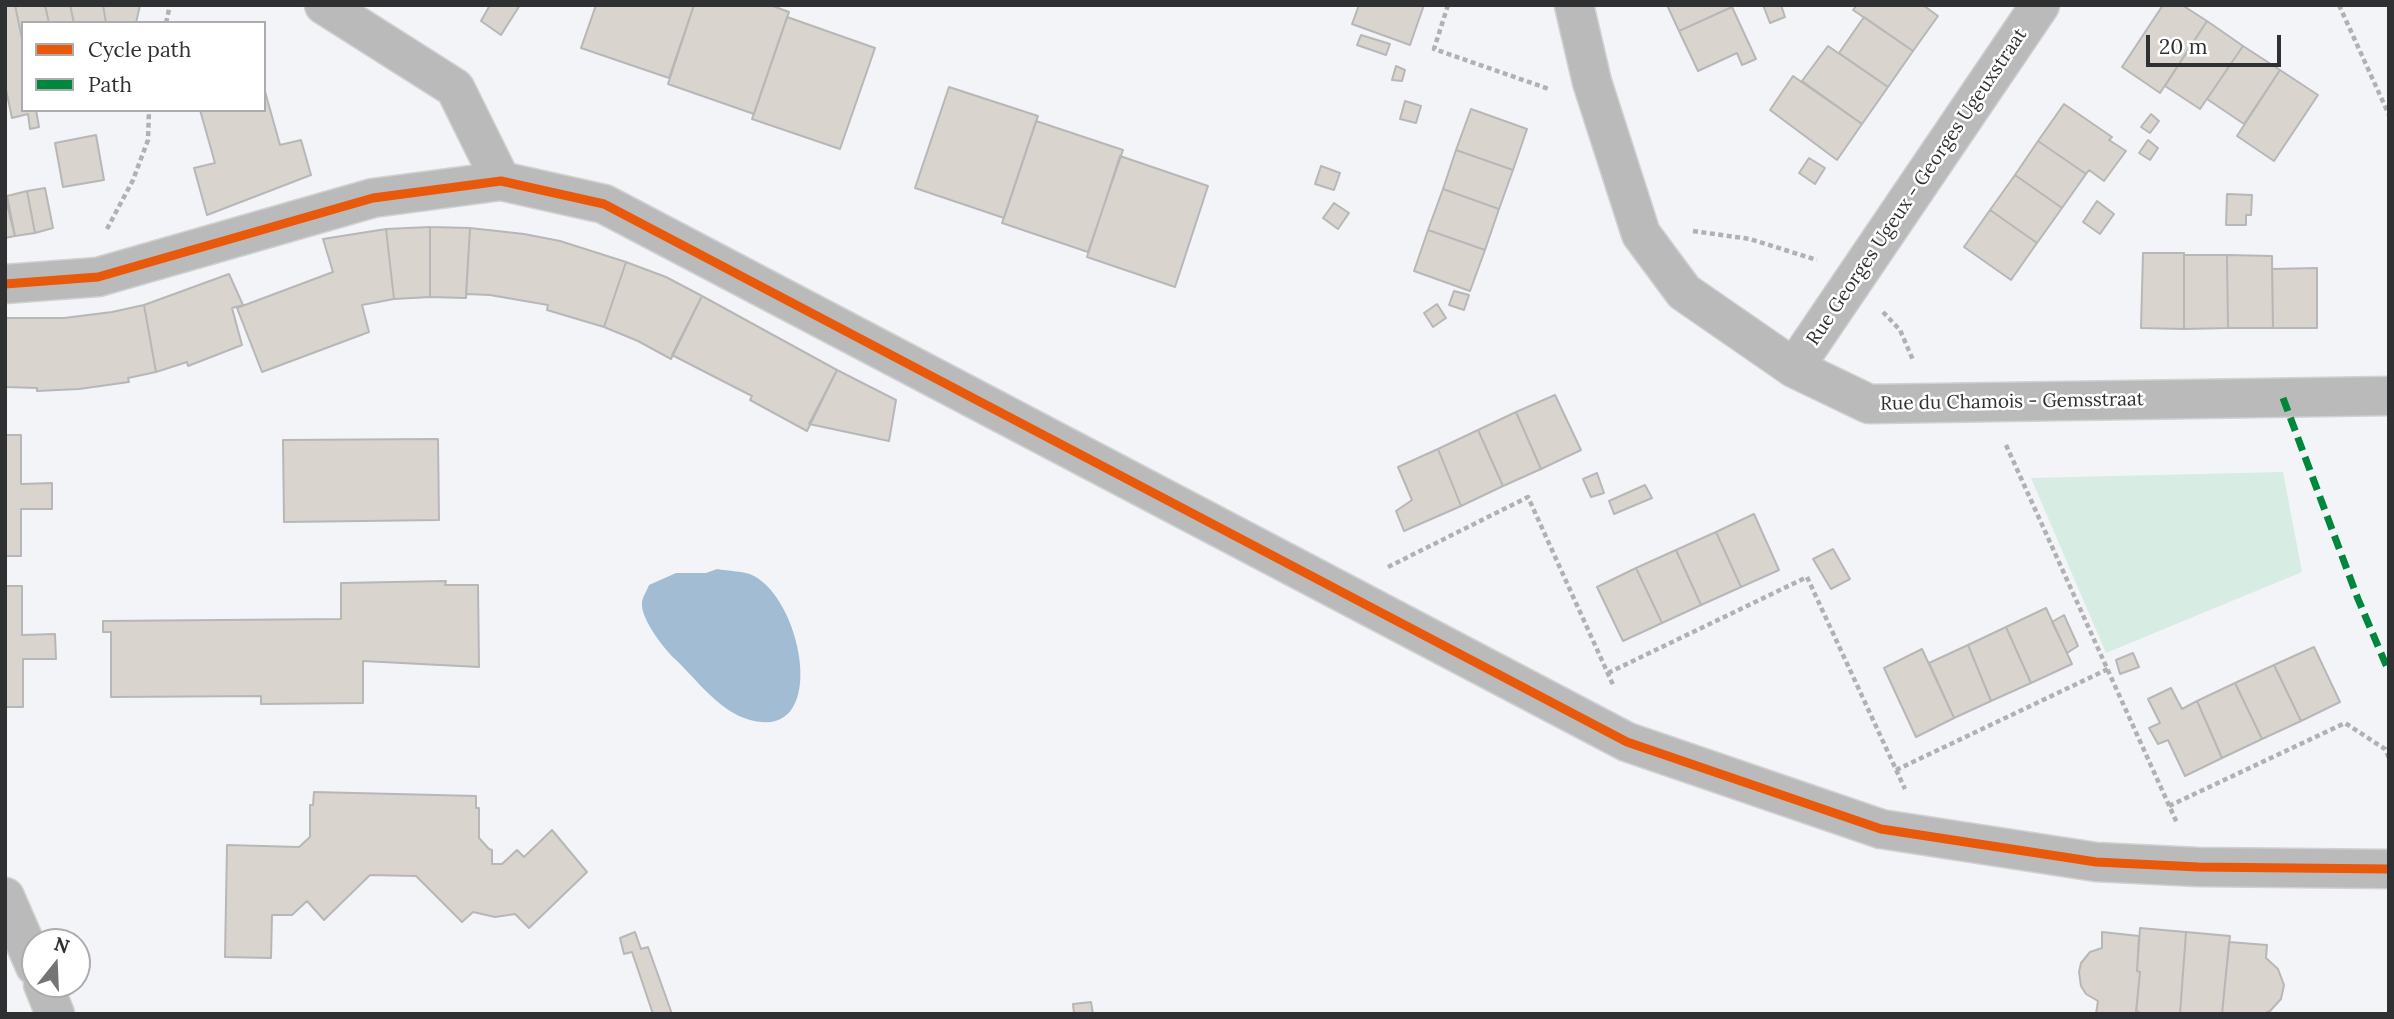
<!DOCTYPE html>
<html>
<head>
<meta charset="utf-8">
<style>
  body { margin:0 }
  #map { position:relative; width:2394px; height:1019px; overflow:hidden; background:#f3f4f7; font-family:Lora,serif }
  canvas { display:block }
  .frame { position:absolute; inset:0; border:7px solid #2f3032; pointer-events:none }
  .legend { position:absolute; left:21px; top:21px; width:245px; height:91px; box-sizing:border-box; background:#fff; border:2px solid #acacad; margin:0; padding:9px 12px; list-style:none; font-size:21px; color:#2f3032 }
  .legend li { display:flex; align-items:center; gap:14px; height:35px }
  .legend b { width:35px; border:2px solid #acacad }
  .north { position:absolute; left:21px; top:928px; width:70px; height:70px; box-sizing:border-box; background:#fff; border:2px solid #acacad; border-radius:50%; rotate:18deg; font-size:19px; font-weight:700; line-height:28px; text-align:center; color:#2f3032 }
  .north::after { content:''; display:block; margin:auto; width:24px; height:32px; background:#747577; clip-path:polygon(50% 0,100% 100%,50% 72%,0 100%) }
  .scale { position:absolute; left:2146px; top:35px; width:135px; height:32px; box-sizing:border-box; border:4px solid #2f3032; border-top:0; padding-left:9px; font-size:21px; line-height:24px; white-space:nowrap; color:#2f3032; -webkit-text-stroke:5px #fff; paint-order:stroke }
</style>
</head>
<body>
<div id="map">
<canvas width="2394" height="1019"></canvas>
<div class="frame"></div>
<ul class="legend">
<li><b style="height:9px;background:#e8590c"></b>Cycle path</li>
<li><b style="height:9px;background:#00873e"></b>Path</li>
</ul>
<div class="north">N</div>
<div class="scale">20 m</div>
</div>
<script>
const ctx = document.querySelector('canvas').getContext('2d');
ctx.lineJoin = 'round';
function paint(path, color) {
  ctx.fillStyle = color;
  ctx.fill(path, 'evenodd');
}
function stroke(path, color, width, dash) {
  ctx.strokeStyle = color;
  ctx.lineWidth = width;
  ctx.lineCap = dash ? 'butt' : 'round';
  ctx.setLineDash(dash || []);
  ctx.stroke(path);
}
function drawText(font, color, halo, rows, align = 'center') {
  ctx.font = font + ' Lora,serif';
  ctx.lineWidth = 5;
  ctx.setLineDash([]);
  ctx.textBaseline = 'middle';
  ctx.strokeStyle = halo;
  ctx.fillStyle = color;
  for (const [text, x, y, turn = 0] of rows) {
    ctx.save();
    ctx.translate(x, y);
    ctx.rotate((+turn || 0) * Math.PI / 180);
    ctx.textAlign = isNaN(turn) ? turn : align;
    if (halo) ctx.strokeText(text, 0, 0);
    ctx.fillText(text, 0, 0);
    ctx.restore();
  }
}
paint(new Path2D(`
  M2283,472L2302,572L2106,653L2031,478Z`), '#d7ece2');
paint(new Path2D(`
  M717,569C728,571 745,571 754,576C805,603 830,749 744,718C717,708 695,678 675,659C664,649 642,620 642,605C641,599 647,591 649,585L676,573H706Z`), '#a2bcd4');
const building = new Path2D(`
  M5,5H15L23,44V110H36L39,127L30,129L28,114L12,118L5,85Z
  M15,5H45L49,23H23V44Z
  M45,5H70L74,23H49Z
  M70,5H103L106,23H74Z
  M103,5H140L136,23H106Z
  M490,5H520L501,35L481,21Z
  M596,5H694L669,78L581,48Z
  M694,5H770L789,12L754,114L668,84Z
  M1359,5H1424L1410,45L1352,24Z
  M1667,5H1732V7L1679,31Z
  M1763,5H1781L1785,17L1770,23Z
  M1857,5H1923L1938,16L1913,51L1853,10Z
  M2163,5H2182L2207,21L2160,93L2122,67Z
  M1732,7L1756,59L1742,65L1737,53L1698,71L1679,31Z
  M787,17L875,48L840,149L752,119Z
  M1864,17L1913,51L1888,87L1839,53Z
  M2207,21L2243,46L2200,109L2165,86Z
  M1361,35L1390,44L1386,55L1357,45Z
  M1828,46L1888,87L1862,124L1802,81Z
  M2243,46L2280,70L2244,124L2207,99Z
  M1396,66L1405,70L1402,81L1392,80Z
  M2280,70L2318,95L2274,161L2237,136Z
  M1793,76L1862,124L1837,160L1770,110Z
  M949,87L1038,116L1004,218L915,188Z
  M264,88L280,145L301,140L311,175L207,215L194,168L215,163L200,110H264Z
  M1405,101L1421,106L1416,123L1400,119Z
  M2064,104L2112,137L2109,140L2126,151L2104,181L2089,170L2086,174L2038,141Z
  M1471,109L1527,129L1513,170L1456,150Z
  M2151,114L2159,121L2150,133L2141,127Z
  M1036,121L1123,150L1088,252L1002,223Z
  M96,135L104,180L63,187L55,143Z
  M2148,140L2158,148L2150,160L2139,153Z
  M2038,141L2086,174L2062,208L2015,175Z
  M1456,150L1513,170L1499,209L1443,189Z
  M1120,156L1208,186L1175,287L1087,257Z
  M1809,158L1825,168L1815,184L1799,173Z
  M1321,166L1340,173L1334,190L1315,184Z
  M2015,175L2062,208L2037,243L1990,210Z
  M45,188L53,228L35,233L27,191Z
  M1443,189L1499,209L1485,250L1428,230Z
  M27,191L35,233L15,236L7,196Z
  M2227,194L2252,195L2251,215H2246V225H2226Z
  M5,196L15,236L5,238Z
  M2097,201L2114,214L2100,234L2083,222Z
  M1334,203L1349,213L1338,229L1323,218Z
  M1990,210L2037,243L2011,280L1964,247Z
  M430,227L470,228L466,298L430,297Z
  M430,227V297L394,299L386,229Z
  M470,228L524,234L560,241L626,262L604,327L547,310L548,305L490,295L466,294Z
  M386,229L394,299L362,305L369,332L262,372L237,308L333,272L323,239Z
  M1428,230L1485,250L1470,291L1414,271Z
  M2143,253H2184V329L2141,328Z
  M2184,255H2227L2228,328L2184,329Z
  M2227,255L2272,256L2273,328H2228Z
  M626,262L666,277L702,296L671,359L638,341L604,327Z
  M2317,268V328H2273L2272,269Z
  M229,274L243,305L232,308L242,345L188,366L187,362L156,372L144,305Z
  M1454,291L1469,295L1464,310L1449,305Z
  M702,296L837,370L807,431L750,400L752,396L672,355Z
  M1437,304L1446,318L1433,327L1424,313Z
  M144,305L156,372L128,378L129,382L79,389L37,391V388L5,387V318H64L112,312Z
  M837,370L896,400L889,441L809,424Z
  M1555,395L1581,450L1541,469L1516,412Z
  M1516,412L1541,469L1503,486L1478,430Z
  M1478,430L1503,486L1461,506L1438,449Z
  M5,435H21V484L52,483V509H21V556H5Z
  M438,439L439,520L284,522L283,440Z
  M1438,449L1461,506L1404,531L1396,511L1412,500L1398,467Z
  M1597,473L1604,493L1591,497L1583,479Z
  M1645,485L1652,498L1614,514L1609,501Z
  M1754,514L1779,570L1741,587L1716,532Z
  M1716,532L1741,587L1701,605L1676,550Z
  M1833,549L1850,579L1831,589L1813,559Z
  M1676,550L1701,605L1662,623L1636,568Z
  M1636,568L1662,623L1623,641L1597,587Z
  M446,581L445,585H478L479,667L363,661V703L261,704V696L111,697V632H103V621L341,619V583Z
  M5,586H22V635L55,634L56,659H23V707H5Z
  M2046,608L2072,664L2031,683L2006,627Z
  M2064,615L2078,646L2067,653L2052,622Z
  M2006,627L2031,683L1991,701L1968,645Z
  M1968,645L1991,701L1954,718L1929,663Z
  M2314,647L2340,702L2301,721L2274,665Z
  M1922,649L1954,718L1916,737L1884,668Z
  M2133,653L2139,667L2120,674L2116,660Z
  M2274,665L2301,721L2262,739L2235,683Z
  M2235,683L2262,739L2222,758L2197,701Z
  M2171,688L2182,709L2197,701L2222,758L2185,776L2168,740L2158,744L2149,728L2160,723L2148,699Z
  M314,792L476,796V808H479V838L489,849L492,850V864H502L517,850L524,857L552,830L587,872L529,928L515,914L495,917L473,912L462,922L416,876L370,875L324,920L307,901L292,915H272L271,958L225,957L227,845L299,847L310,837V805H313Z
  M2140,928L2186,932L2180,1014H2142L2136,1011L2140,972L2137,971Z
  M635,932L641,949L648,947L672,1014H653L632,952L624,954L620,938Z
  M2102,932L2139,936L2137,971L2140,972L2136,1014H2096L2098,1001L2086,994L2081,986L2079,972L2081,963L2090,952L2102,948Z
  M2186,932L2230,936L2222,1014H2180Z
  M2229,942L2267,945L2266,958L2278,969L2284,985L2281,999L2270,1011L2263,1014H2222Z
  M1091,1002L1093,1014H1074L1073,1004Z`);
paint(building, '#dad4ce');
stroke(building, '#b7b7b8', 2);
const street = new Path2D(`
  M324,5L455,88L501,181
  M1574,5L1592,82L1641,234L1684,292L1794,368L1869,404L2389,396
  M5,284L98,277L373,198L501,181L604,204L1627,742L1881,829L2096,862L2198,867L2389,869
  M1794,368L2040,5
  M5,897L35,966
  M43,984L55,1014`);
stroke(street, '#d1d1d3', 41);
stroke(new Path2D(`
  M1448,5L1434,49L1549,89
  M2339,5L2389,115
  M166,23L170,5
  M107,229L133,180L148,140L149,110
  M1693,231L1750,239L1817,260
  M1883,312L1900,330L1913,360
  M2006,445L2177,823
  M1388,567L1528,497L1614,687
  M1608,673L1807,577L1905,789
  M1896,770L2108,669
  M2169,806L2345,723L2385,749L2389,758`), '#b2b1b1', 4.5, [5, 3.5]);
stroke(street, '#bbbabb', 38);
stroke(new Path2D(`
  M2283,398L2358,599L2389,672`), '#00873e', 7, [14, 7]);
stroke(new Path2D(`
  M5,284L98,277L373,198L501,181L604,204L1627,742L1881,829L2096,862L2198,867L2389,869`), '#e8590c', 9);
drawText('19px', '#2f3032', '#fff', [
  ["Rue Georges Ugeux - Georges Ugeuxstraat",1917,187,-56],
  ["Rue du Chamois - Gemsstraat",2012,402,-1]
]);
</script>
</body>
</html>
